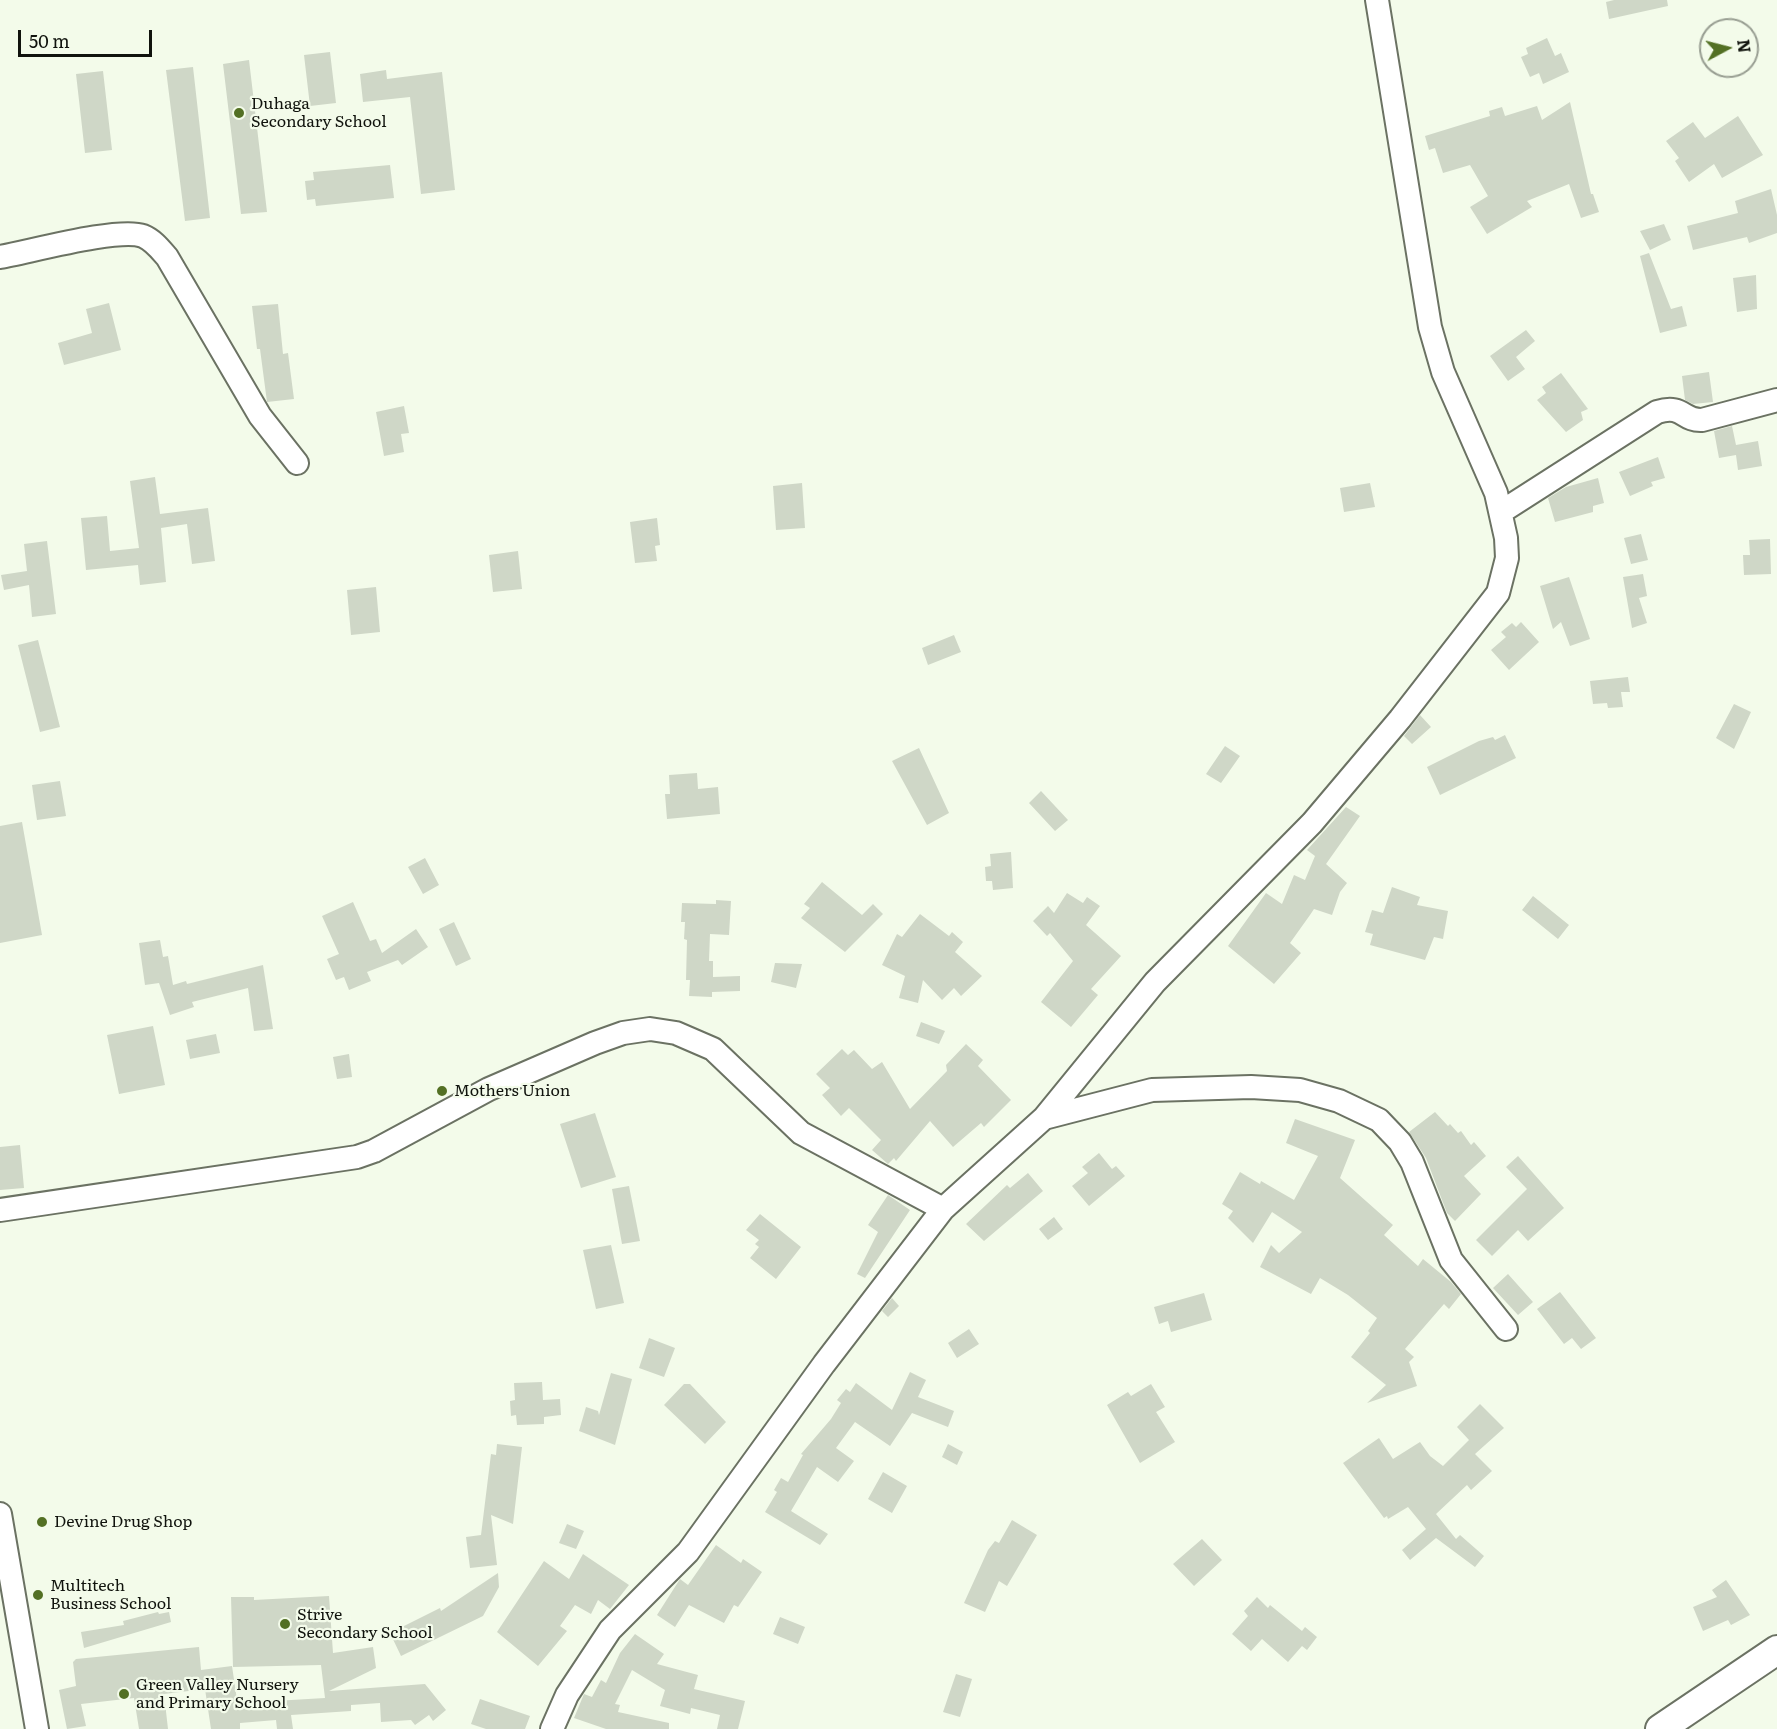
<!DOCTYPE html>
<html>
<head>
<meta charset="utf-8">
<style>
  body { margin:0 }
  #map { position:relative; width:1777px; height:1729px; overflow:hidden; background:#f3fbea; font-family:Literata,serif }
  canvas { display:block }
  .north { position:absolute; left:1699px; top:18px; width:60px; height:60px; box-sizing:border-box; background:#f3fbea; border:2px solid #989e92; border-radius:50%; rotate:83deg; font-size:16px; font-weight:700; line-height:24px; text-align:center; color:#10130d }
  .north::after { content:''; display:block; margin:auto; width:21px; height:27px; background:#537024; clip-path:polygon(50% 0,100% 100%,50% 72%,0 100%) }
  .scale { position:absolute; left:18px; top:30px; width:134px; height:27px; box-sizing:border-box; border:3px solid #10130d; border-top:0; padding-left:8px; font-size:18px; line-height:21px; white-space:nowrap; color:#10130d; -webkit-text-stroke:4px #f3fbea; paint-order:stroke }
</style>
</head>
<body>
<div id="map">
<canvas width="1777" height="1729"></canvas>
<div class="north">N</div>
<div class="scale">50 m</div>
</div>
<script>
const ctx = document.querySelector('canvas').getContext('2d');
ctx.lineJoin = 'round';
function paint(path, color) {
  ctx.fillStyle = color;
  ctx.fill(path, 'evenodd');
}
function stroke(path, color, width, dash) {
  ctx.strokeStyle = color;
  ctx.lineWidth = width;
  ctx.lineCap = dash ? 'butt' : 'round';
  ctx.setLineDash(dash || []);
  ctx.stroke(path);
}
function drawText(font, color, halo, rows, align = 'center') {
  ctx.font = font + ' Literata,serif';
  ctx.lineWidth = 4.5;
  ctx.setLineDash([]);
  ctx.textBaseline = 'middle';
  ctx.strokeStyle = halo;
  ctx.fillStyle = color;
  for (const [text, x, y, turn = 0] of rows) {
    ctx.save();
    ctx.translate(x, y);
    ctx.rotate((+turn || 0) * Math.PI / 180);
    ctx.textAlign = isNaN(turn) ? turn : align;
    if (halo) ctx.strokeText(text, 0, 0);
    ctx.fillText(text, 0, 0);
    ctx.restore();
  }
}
paint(new Path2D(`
  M1614,0H1667L1668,6L1609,19L1606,2Z
  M1547,38L1555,56L1561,53L1569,72L1543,84L1539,73L1530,77L1521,57L1528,54L1526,48Z
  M330,52L336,103L310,106L304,55Z
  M249,60L267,212L241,214L223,64Z
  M193,67L210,218L185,221L166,70Z
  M386,70L387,79L442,72L455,190L421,194L410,97L363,102L360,74Z
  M103,71L112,150L85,153L76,74Z
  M1570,102L1591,194H1593L1599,212L1581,218L1569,184L1527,201L1532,207L1487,234L1470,207L1488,196L1470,165L1443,173L1435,148L1429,150L1425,136L1490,116L1489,111L1502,107L1505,116L1537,106L1542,120Z
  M1738,116L1763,155L1722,178L1714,164L1689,182L1675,161L1679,158L1666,141L1693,122L1705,138Z
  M390,165L394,198L316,206L315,199L307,200L305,181L314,180L313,172Z
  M1771,189L1777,215V233L1749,243L1747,237L1693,250L1687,226L1738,213L1735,201Z
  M1664,224L1671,240L1650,250L1640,231Z
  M1649,253L1671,309L1682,306L1687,326L1660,333L1640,256Z
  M1756,275L1757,309L1737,312L1733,278Z
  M109,303L121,350L64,365L58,343L92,333L86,309Z
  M278,304L283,354L288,353L294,399L267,402L260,349H257L252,306Z
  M1526,330L1535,341L1516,357L1525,369L1508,381L1490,356Z
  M1709,372L1713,402L1693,404L1685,400L1682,376Z
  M1561,373L1588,409L1581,412L1583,420L1566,432L1537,400L1546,393L1542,387Z
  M404,406L409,433L401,434L404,452L384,456L376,412Z
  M1732,426L1736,445L1758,441L1762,466L1738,470L1736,455L1719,458L1714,431Z
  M1658,457L1665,478L1651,482L1653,486L1630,496L1619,472Z
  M155,477L160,514L208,508L215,561L192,564L187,524L161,528L166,582L140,585L138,565L86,570L81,518L107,516L110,551L139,548L130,481Z
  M1598,478L1604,503L1593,506V512L1555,522L1548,498L1566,487Z
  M802,483L805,528L776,530L773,486Z
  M1370,483L1375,507L1344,512L1340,488Z
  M657,518L660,545L655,546L657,561L635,563L630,522Z
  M1641,534L1648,560L1631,564L1624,538Z
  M1770,539L1771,574L1744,575L1743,555H1750L1749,540Z
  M47,541L56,614L32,617L29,585L4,590L1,575L27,571L24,544Z
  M518,551L522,589L493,592L489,555Z
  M1643,574L1647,596L1639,598L1647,623L1632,628L1623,577Z
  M1569,577L1590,639L1570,646L1561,622L1553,629L1540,586Z
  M376,587L380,632L351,635L347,590Z
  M1521,622L1539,642L1509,670L1491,650L1506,637L1501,632L1512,623L1516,627Z
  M954,635L961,652L928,665L922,648Z
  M38,640L60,727L40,732L18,645Z
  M1628,677L1630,692H1621L1623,707L1608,708L1607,703L1593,704L1590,681Z
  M1734,704L1751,712L1734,749L1716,738Z
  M1420,715L1431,727L1412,744L1404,736Z
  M1505,735L1516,758L1440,795L1427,767L1479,741L1493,737L1495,740Z
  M1225,746L1240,756L1221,783L1206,774Z
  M919,748L949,813L927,825L892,761Z
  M697,773L698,789L718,787L720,814L667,819L665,794H670L669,775Z
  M60,781L66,816L37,820L32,785Z
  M1041,791L1068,820L1055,831L1029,803Z
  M1346,807L1360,816L1326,864L1347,883L1340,892L1332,915L1314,909L1310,915L1290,943L1301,953L1274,984L1228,946L1266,893L1282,904L1294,875L1305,880L1315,856L1307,850Z
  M22,822L42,935L0,943V826Z
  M1011,852L1013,888L993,890L992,881H986L985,867L991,866L990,854Z
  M425,858L439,885L423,894L408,867Z
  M822,882L862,915L873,904L883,914L845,952L801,918L810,908L804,904Z
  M1392,887L1420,897L1417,905L1448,911L1443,939L1434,937L1425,960L1370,945L1373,934L1365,932L1372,910L1383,913Z
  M1067,893L1083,903L1087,897L1100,906L1086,925L1121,956L1091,989L1098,995L1071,1027L1041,1002L1073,961L1050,933L1047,936L1033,921L1048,906L1054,913Z
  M1533,896L1569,925L1558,939L1522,910Z
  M716,900L731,901L729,935L710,934L709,961H713V977L740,976V991L712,992V997L689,996L690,980H686L687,940L684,939L685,922H681L682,903L716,904Z
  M353,902L370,941L376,939L382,953L416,929L428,947L402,965L398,960L367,972L371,981L349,990L344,977L336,980L327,959L339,954L322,916Z
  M920,914L949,936L952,932L963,942L955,952L982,976L961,996L954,988L942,1000L923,980L918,1003L899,998L905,976L882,965L897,934L902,937Z
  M454,922L471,959L456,966L439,929Z
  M160,940L163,957L168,956L173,985L186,981L187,984L263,965L273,1029L254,1031L248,988L192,1002L194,1007L170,1015L159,983L145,985L139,943Z
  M775,963L802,964L796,988L771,982Z
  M921,1022L945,1031L939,1044L916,1036Z
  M153,1026L165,1085L119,1094L107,1035Z
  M216,1034L220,1053L190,1059L186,1040Z
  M966,1044L983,1060L978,1066L1011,1100L984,1127L981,1123L953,1147L930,1121L896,1161L894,1158L888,1164L872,1150L881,1140L849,1108L841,1116L822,1095L830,1088L816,1074L842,1049L848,1055L854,1050L872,1069L882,1062L910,1109L947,1071L946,1065Z
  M349,1054L352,1077L337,1079L333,1057Z
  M1435,1112L1448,1126L1450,1124L1458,1133L1461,1131L1471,1145L1474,1142L1486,1156L1464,1176L1481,1194L1455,1221L1447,1213L1426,1158L1409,1132Z
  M595,1113L616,1177L581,1188L560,1124Z
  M1295,1119L1355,1140L1340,1178L1393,1225L1384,1235L1418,1266L1423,1259L1451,1282L1461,1294L1449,1309L1444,1304L1405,1349L1414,1357L1409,1362L1417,1386L1367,1403L1386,1385L1351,1357L1370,1333L1368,1331L1377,1318L1348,1295L1320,1278L1311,1294L1260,1267L1271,1245L1279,1253L1302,1232L1272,1212L1253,1243L1228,1218L1233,1211L1222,1204L1240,1172L1260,1184L1261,1181L1294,1200L1318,1156L1286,1143Z
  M20,1145L24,1188L0,1190V1147Z
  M1099,1153L1112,1169L1116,1166L1125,1176L1089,1206L1072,1186L1088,1173L1082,1167Z
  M1518,1156L1564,1208L1528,1241L1518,1230L1492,1256L1476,1240L1527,1189L1506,1167Z
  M1028,1173L1043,1191L984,1241L966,1224L1007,1185L1010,1188Z
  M629,1186L640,1241L622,1244L612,1189Z
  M888,1195L910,1210L865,1278L857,1274L878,1232L868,1225Z
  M760,1214L801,1247L776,1279L750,1258L759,1247L755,1244L759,1240L746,1230Z
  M1054,1217L1063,1229L1048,1240L1039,1229Z
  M611,1245L624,1303L596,1309L583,1250Z
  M1508,1274L1533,1302L1518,1315L1493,1288Z
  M1560,1292L1596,1338L1581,1349L1572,1338L1564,1344L1537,1309Z
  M1204,1293L1212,1320L1171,1332L1168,1321L1159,1324L1154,1307Z
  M892,1298L899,1306L888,1317L882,1311Z
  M969,1329L979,1344L957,1358L948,1343Z
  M649,1338L675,1348L664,1377L639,1368Z
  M910,1372L926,1380L918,1397L954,1411L948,1427L912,1413L890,1446L855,1422L836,1448L854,1461L838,1482L817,1467L791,1511L828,1534L820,1545L765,1512L777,1492L774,1490L781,1478L788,1482L803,1455L801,1454L831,1419L841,1403L837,1400L846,1389L850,1392L856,1383L892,1410Z
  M611,1373L632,1379L615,1445L579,1431L586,1407L598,1411L599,1415Z
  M542,1382L543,1400L560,1399L561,1415L544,1417V1424L517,1425L516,1415L511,1416L510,1401L515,1400L514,1383Z
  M684,1384H690L726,1422L705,1444L664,1405Z
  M1151,1384L1165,1407L1156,1412L1175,1442L1140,1463L1107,1405L1128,1392L1131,1396Z
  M1480,1404L1504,1428L1475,1454L1492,1471L1471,1490L1467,1485L1436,1514L1456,1539L1460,1535L1484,1556L1475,1567L1436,1538L1410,1560L1402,1550L1426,1529L1408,1507L1388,1519L1387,1516L1384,1518L1343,1463L1379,1438L1393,1459L1420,1442L1430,1456L1443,1466L1469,1440L1457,1427Z
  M497,1444L522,1447L513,1524L491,1515L497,1565L470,1568L466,1537L481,1535L491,1454L496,1455Z
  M948,1444L963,1452L957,1465L942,1457Z
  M883,1472L907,1486L892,1513L868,1499Z
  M1012,1520L1037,1535L1007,1586L999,1581L985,1612L964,1603L988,1550L995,1541L999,1543Z
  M567,1524L584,1531L576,1549L559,1543Z
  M1202,1539L1222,1560L1194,1586L1173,1564Z
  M716,1545L741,1563L743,1559L762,1572L738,1607L734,1605L724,1623L689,1605L675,1627L657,1615L680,1579L688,1585Z
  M583,1554L629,1585L610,1609L598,1600L591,1614L575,1605L560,1626L567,1631L538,1666L497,1632L544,1561L569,1579Z
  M498,1573L499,1587L483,1616L401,1656L390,1633L440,1608L441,1611Z
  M1726,1580L1750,1615L1731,1625L1728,1620L1703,1631L1693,1607L1717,1597L1712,1590Z
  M329,1596L333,1653L373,1647L376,1668L329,1691L425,1684L446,1710L433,1721L429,1715L415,1725L411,1720L381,1722L380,1703L351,1705V1711L291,1715L293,1729H277L276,1720L240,1723V1729H211L205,1689L164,1694L168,1729H139L134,1698L81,1704L86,1726L67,1729L59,1690L76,1686L73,1662L76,1659L199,1647L201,1670L232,1666L237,1700L257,1698V1702L325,1698L321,1665L233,1667L231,1597H254V1600Z
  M1257,1597L1268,1608L1270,1605L1302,1631L1305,1627L1317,1637L1307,1650L1302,1646L1288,1662L1262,1639L1251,1651L1232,1634L1248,1616L1244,1611Z
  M158,1612L159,1614L169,1612L171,1622L84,1648L81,1632L124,1625L123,1621Z
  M780,1617L805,1627L798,1644L773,1634Z
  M635,1634L664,1654L657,1664L698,1675L694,1689L745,1701L738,1729H717L720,1715L691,1708L690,1714L660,1706L665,1690L632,1670L615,1704L620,1705L618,1712L669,1723V1729H606L574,1718L584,1694L592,1697L601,1680L606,1683L620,1653Z
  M956,1674L972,1679L960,1717L943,1712Z
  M480,1699L530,1716L525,1729H486L471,1724Z`), '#cfd7c7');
const minor = new Path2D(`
  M0,257C29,252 119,227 143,236C153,240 160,249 167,257L260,416L297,463
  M1501,512L1657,412C1684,404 1682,421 1702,420L1777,400
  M1044,1118L1152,1090L1251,1087L1300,1090L1339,1101L1379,1120L1400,1142L1412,1162L1451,1260L1506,1329
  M0,1210L357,1157L374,1151L489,1089L595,1043L623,1033L650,1029L676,1033L713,1049L801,1133L943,1209
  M0,1514L37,1729
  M552,1729L567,1695L610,1630L688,1552L824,1364L943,1209L1044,1118L1155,982L1312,823L1400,719L1498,593L1507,558L1506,538L1496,493L1443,372L1430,327L1377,0`);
const major = new Path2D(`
  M1660,1729L1777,1650`);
stroke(minor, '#6b7263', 26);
stroke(major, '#6b7263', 32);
stroke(minor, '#fff', 22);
stroke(major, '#fff', 28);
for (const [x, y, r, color] of [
  [239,113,6,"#537024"],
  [442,1091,6,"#537024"],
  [42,1522,6,"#537024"],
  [38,1595,6,"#537024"],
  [285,1624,6,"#537024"],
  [124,1694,6,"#537024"]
]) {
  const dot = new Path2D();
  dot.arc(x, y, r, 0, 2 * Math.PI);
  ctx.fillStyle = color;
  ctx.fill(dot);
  stroke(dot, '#f3fbea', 2);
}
drawText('16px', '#10130d', '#f3fbea', [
  ["Duhaga",251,104],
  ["Secondary School",251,122],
  ["Mothers Union",454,1091],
  ["Devine Drug Shop",54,1522],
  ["Multitech",50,1586],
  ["Business School",50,1604],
  ["Strive",297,1615],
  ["Secondary School",297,1633],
  ["Green Valley Nursery",136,1685],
  ["and Primary School",136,1703]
], 'left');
</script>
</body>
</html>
